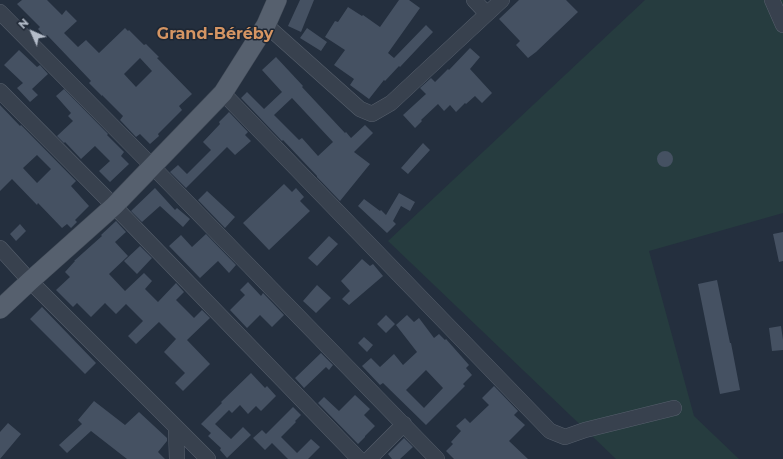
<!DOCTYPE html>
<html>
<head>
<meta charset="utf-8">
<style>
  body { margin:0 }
  #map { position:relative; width:783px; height:459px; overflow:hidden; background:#242f3e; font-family:Montserrat,sans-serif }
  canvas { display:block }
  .north { position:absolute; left:12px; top:12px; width:40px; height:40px; -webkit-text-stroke:3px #1d2633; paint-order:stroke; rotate:315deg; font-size:11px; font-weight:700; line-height:16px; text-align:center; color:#b4bcc9 }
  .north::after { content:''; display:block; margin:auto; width:14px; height:18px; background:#b4bcc9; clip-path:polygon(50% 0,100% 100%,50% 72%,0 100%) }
</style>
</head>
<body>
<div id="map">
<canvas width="783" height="459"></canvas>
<div class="north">N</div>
</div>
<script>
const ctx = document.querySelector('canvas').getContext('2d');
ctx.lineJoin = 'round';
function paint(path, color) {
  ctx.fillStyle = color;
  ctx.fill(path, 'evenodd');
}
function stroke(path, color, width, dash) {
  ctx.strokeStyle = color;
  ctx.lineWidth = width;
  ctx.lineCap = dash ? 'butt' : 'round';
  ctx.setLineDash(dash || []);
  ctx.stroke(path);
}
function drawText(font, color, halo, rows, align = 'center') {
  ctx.font = font + ' Montserrat,sans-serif';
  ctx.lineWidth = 3;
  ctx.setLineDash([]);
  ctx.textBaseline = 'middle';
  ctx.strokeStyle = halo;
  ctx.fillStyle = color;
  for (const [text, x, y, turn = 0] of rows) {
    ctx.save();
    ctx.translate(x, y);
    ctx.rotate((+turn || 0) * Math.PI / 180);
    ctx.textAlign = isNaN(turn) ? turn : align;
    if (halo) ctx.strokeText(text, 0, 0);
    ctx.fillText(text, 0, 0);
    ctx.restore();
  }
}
paint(new Path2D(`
  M645,0H783V213L649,251L694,416L739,459H616L388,241Z`), '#263c3f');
paint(new Path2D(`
  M22,0H47L62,15L66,10L77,21L64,33L78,47L86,40L99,53L125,28L128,31L129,30L144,45L146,44L159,57L157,58L192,94L179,106L182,110L158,134L159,136L150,144L140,134L136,137L120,120L123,116L102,95V96L89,83L91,81L47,35L45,37L38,29L40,27L17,4ZM140,58L152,71L136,87L124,74Z
  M300,0H314L301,32L288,26Z
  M399,0H409L420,8L388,53L394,58L426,25L433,32L400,67L399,66L385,81L384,80L369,99L350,85L354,79L334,65L345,50L325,37L335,21L338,22L348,7L362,16L363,15L380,27Z
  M519,0H566L578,12L536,52L528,58L516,45L520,41L499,19Z
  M307,28L327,42L321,51L300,38Z
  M470,48L480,57L470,69L492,93L482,103L475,96L466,104L465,103L456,112L450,105L444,111L438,104L421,120L422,121L415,128L403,115L426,94L420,88L431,78L435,82L448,69L449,70Z
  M19,50L37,67L40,65L48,74L32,89L38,95L30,102L17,88L23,83L4,65Z
  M276,57L303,86L302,87L345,133L346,132L351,138L365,125L373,133L354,152L370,164L340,201L317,177V176L283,140L282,141L241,98L247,92L264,109L282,92L262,70ZM292,98L333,142L318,156L302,138L299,140L274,115Z
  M64,89L108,134L107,135L124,152L121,156L129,164L110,182L99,171L110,161L95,146L81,159L65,142L64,143L57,136L73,121L68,116L71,113L56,96Z
  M0,105L20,126L21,125L76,181L71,186L89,206L75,220L77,222L71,228L67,224L62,228L38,203L37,205L12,179L0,191ZM37,155L51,169L37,183L23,168Z
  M229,112L248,132L245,135L251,141L235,155L227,147L186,188L170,172L178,165L187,174L211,150L203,142L220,124L219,122Z
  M423,143L430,150L408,174L401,168Z
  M657 159a8 8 0 1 1 16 0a8 8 0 1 1-16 0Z
  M284,184L292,192L296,188L304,197L300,201L310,211L269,250L243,223Z
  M155,188L175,210L177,208L190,219L183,227L160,206L142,222L131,211Z
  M207,191L235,217L225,228L198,200Z
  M399,193L415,202L410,211L401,206L393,221L396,224L387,233L358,206L364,199L380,211L381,210L386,215Z
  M116,221L126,232L115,242L128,256L109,274L125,291L144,273L152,281L145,289L158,302L176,283L184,292L176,300L194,318L202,310L210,318L187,340L210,364L183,391L175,383L185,373L164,352L176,339L159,322L136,344L128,336L143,321L126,304L116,314L105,303L91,317L77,303L73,307L56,290L70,277L65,272L75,261H74L102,236L101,235Z
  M20,224L26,231L16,241L10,234Z
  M783,232V261L779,262L773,234Z
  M206,234L236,265L229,273L218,261L200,278L169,246L181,235L192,247Z
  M329,236L338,244L317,266L308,258Z
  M140,246L152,258L137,274L124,261Z
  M362,259L370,266L373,264L383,276L349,305L342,299L350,291L341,281Z
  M717,280L730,343H731L740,390L720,394L698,284Z
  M248,282L261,296L263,293L284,315L272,327L260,315L247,328L230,310L245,295L240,290Z
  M317,285L331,298L316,313L303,301Z
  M42,307L96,363L85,374L30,319Z
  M386,315L395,324L386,333L377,324Z
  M407,315L414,322L419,318L434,338L439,334L445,340L446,339L469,365L466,368L472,375L463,384L465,386L426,425L383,383L380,385L362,366L371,358L380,367L394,354L403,365L417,352L396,325ZM426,370L443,388L424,408L406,390Z
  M781,326L783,340V350L772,351L769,328Z
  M364,337L373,345L367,352L358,343Z
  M321,353L333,365L329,370L326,367L304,388L295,378Z
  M251,373L265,388L267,386L276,396L261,411L256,406L248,414L240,405L232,413L229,410L215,424L231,439L243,427L251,435L227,458L220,450L221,448L208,436L211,433L201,424L222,403L221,402Z
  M494,386L518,411L514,415L525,425L509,441L528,459H454L446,451L453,444L451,442L461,431L456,426L465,418L470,423L489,405L482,398Z
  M355,395L370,409L364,415L375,426L365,436V437L358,444L318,403L324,397L339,411Z
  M94,401L125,425L139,412L167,438V441L158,452L165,459H127L91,431L67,453L59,445L82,424L78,420Z
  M293,407L301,415L295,421L296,422L281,437L297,453L311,439L320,447L308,459H288L272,443L265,450L253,438L262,430L266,434Z
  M8,423L21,434L0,459V432Z
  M404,438L413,447L400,459H392L388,454Z`), '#455162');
const minor = new Path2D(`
  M474,0L487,14
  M772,0L783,25
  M0,12L153,167L437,459
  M266,25L360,109L372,114L391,103L502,0
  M0,91L114,206L359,459
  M223,93L550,431L565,437L585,430L674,408
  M0,248L30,281L208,459
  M176,427L177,459
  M369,459L404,424`);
const major = new Path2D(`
  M0,309L30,281L114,206L223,93L266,25L277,0`);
stroke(minor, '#565f6c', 16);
stroke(major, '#414a57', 20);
stroke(minor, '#38414e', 15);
stroke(major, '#56606e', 19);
drawText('bold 16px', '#d59563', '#1d2633', [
  ["Grand-Béréby",215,34]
]);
</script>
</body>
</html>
